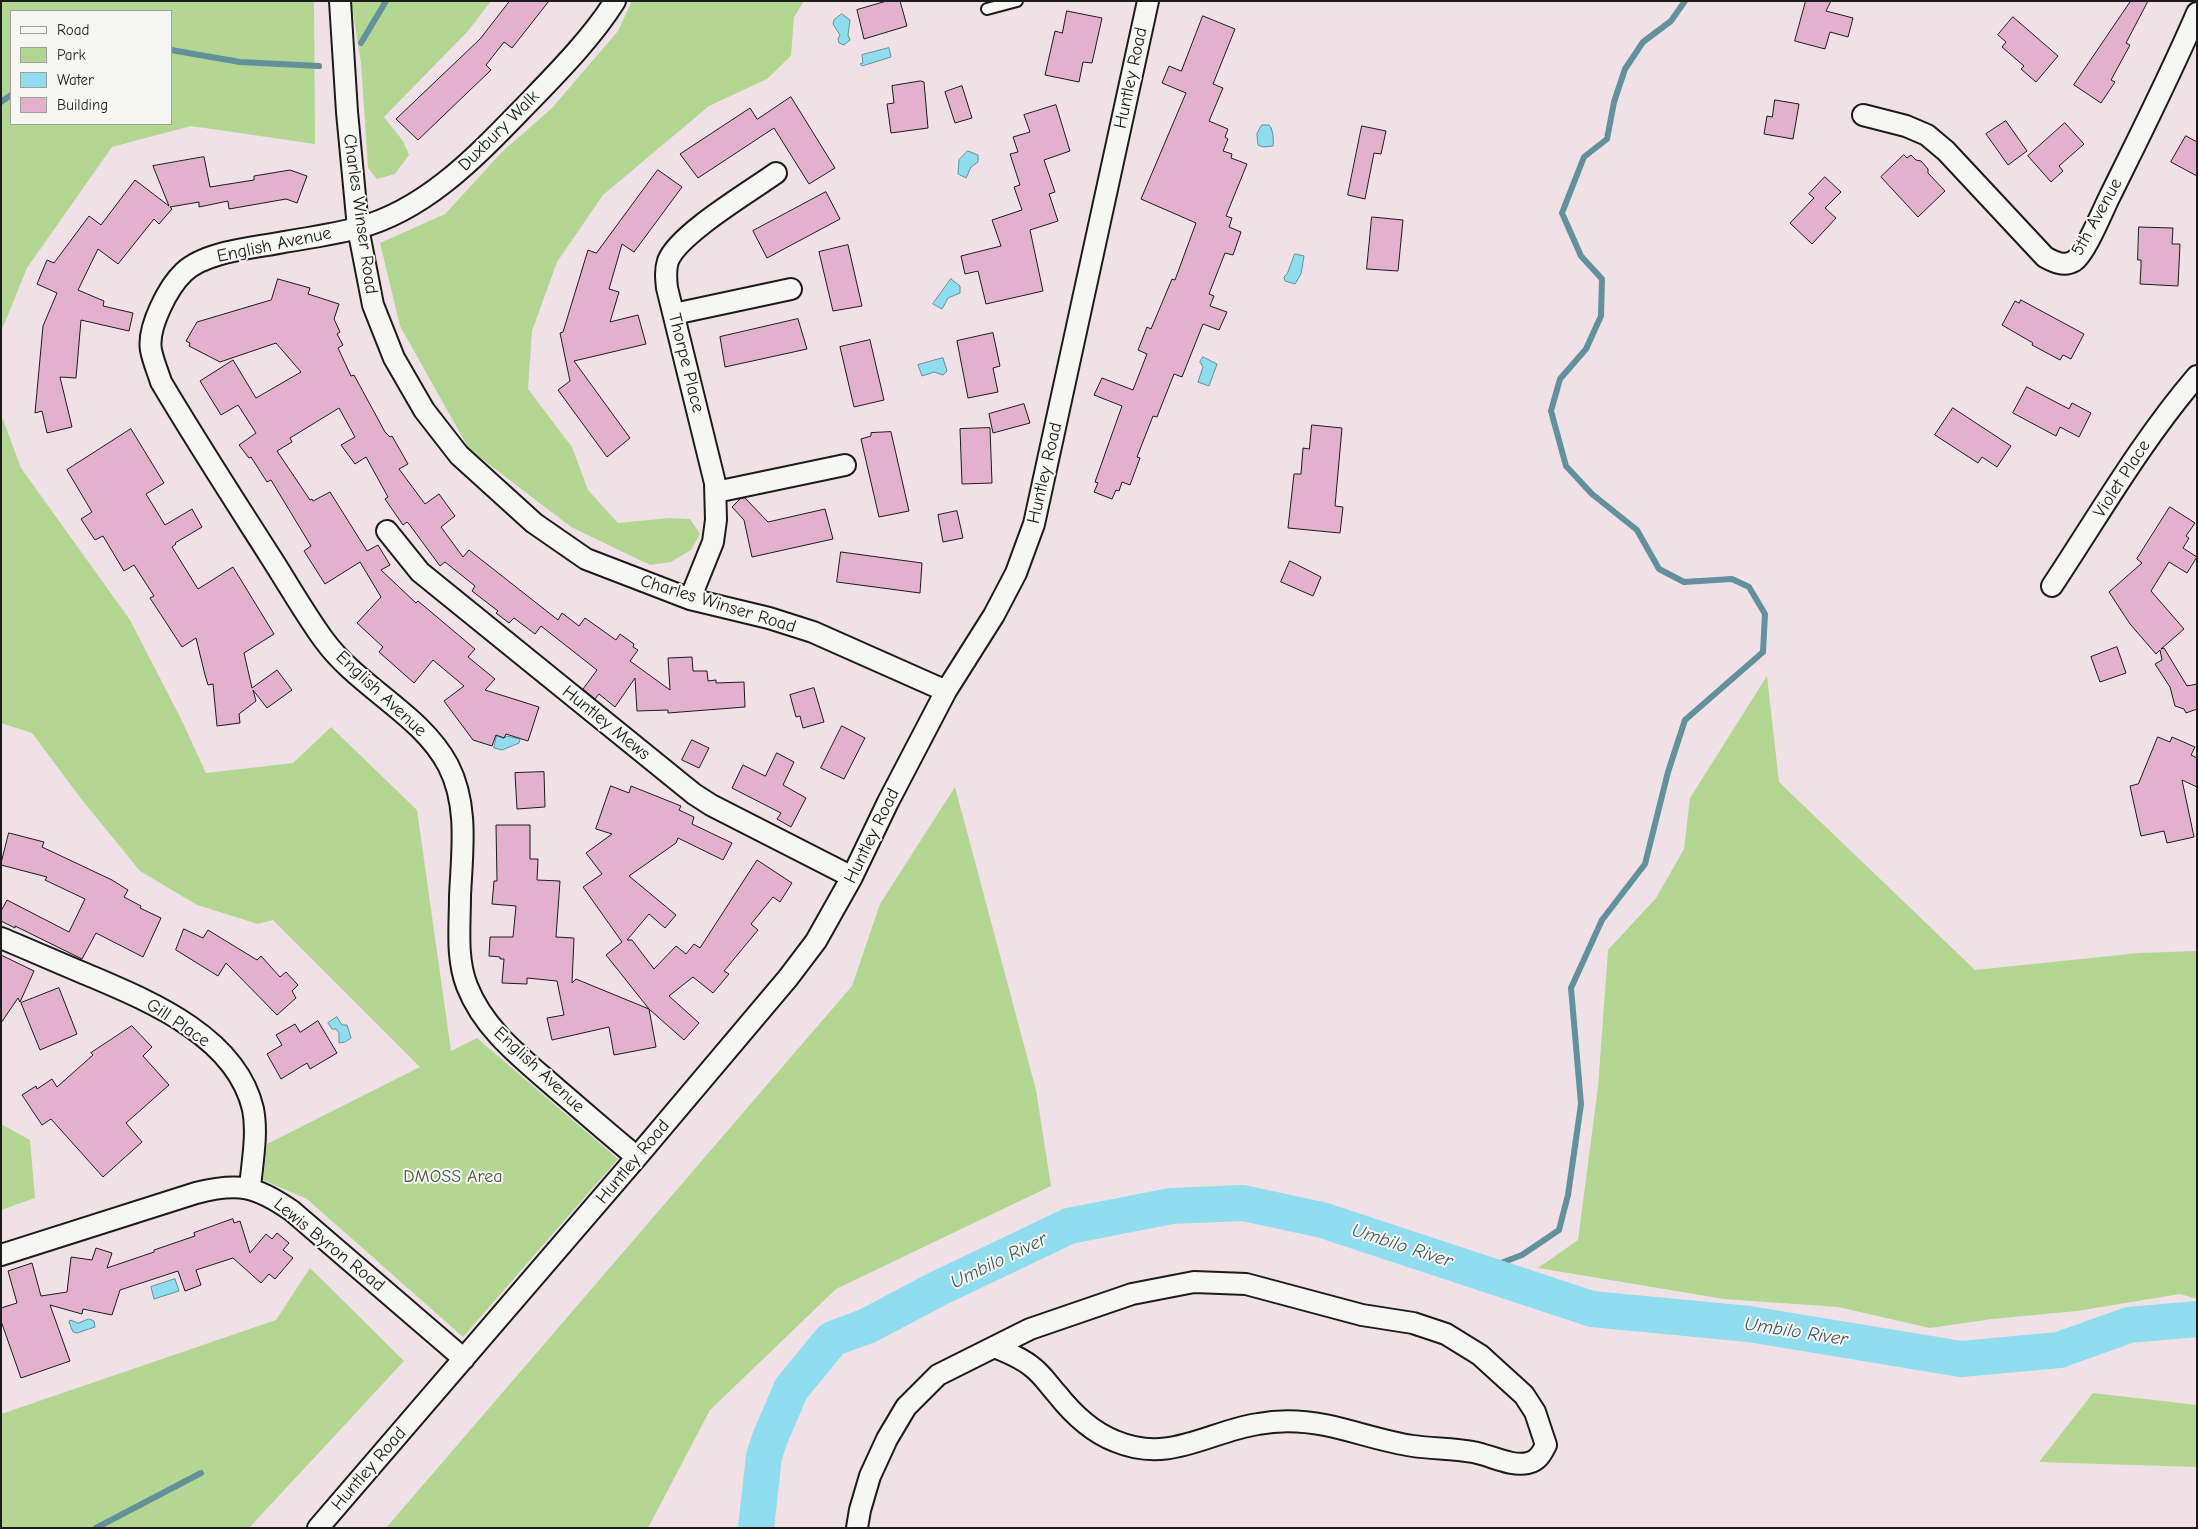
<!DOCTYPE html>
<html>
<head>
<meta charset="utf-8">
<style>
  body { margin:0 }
  #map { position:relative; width:2198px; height:1529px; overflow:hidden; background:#f0e1e7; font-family:"Comic Neue",sans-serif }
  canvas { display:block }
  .frame { position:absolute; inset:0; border:2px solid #1c1c1c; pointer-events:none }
  .legend { position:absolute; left:10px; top:10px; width:162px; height:115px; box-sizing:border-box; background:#f6f6f2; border:1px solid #9f9f9c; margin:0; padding:6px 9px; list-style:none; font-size:15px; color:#1c1c1c }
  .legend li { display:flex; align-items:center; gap:10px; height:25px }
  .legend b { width:25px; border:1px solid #9f9f9c }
</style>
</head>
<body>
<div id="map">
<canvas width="2198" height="1529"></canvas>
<div class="frame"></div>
<ul class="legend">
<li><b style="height:6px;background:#f6f6f2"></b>Road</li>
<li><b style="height:14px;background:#b3d792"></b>Park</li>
<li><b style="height:14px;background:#90ddf0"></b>Water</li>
<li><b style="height:14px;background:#e3b0cd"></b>Building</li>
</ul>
</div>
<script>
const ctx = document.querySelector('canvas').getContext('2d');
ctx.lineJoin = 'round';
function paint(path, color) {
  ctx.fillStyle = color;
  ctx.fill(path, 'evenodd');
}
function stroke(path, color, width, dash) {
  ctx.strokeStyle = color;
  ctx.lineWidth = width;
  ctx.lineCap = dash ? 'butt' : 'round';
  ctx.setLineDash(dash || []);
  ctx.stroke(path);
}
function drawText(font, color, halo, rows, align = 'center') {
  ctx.font = font + ' "Comic Neue",sans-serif';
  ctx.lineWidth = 4;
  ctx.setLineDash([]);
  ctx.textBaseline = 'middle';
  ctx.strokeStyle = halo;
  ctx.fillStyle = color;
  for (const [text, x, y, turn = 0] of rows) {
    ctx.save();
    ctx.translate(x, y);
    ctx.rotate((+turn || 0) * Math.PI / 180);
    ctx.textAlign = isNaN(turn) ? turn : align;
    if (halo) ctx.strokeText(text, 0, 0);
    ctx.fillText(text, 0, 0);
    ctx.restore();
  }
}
paint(new Path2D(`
  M1,1H314L315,144L191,126L112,147L27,268L1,332ZM171,11V124H11V11Z
  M351,1H491L468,31L384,117L403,141L409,155L395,174L377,179L368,168L361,63Z
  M632,1H804L794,17L791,56L767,79L709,106L603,195L557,262L532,331L528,389L572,447L588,490L618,523L669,518L690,519L700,534L691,550L671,562L650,565L571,527L469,449L400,326L380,243L445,214L502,152L552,108L618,31Z
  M1,414L21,468L130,620L182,721L206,773L293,763L331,727L417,810L451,1051L477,1038L618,1159L463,1337L307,1199L263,1180L267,1144L420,1067L273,920L258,924L197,905L140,871L82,800L32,733L1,723Z
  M1767,676L1779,782L1975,970L2139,953L2197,951V1299L2180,1294L2077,1311L1992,1319L1930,1328L1838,1307L1724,1299L1538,1268L1578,1240L1598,1087L1608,950L1656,898L1684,849L1690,798Z
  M955,787L1036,1090L1051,1186L836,1289L710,1410L648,1528H386L852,986L880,904Z
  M1,1124L30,1140L35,1198L1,1210Z
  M310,1268L404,1361L249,1528H1V1414L276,1320Z
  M2093,1393L2197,1405V1467L2039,1462Z`), '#b3d792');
const water = new Path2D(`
  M842,14L850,20L848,35L850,40L844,45L839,43L838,39L840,35L833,24L834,20Z
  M889,48L891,57L862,66L860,64L863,63L862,55Z
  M1262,125H1269C1273,128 1274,142 1273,146L1263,147L1258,145L1257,134Z
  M968,151L978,155V162L971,167L966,178L958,174L959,160Z
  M1295,254L1304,256L1301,274L1295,284L1285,281L1284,277L1287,274Z
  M951,279L960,286V293L948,298L942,309L933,304Z
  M1203,357L1217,364L1209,386L1198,382L1203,367L1200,362Z
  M943,358L947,371L943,375L934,372L922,376L918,365Z
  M497,736L504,738L507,736L520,739L519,743L502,750L494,748Z
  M337,1017L342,1025H347L351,1038L345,1042L339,1043V1033L336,1029H332L328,1023Z
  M175,1279L179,1291L154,1299L151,1287Z
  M89,1319L94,1321L95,1327L77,1333L73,1332L69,1322L70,1320L78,1323Z`);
paint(water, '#90ddf0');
stroke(water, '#62909b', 1);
stroke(new Path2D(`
  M361,43L386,1
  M171,50L240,62L319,66
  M1,102L11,95
  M1480,1271L1522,1255L1559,1230L1568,1195L1581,1104L1571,988L1602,920L1645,864L1668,772L1685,720L1763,652L1765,614L1749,587L1732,579L1684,582L1659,569L1637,530L1592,494L1566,466L1551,411L1560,379L1586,349L1601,316L1602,279L1581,256L1562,213L1584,157L1607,139L1614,102L1625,69L1643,42L1671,21L1685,1
  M96,1528L201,1473`), '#62909b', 6);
stroke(new Path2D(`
  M756,1528L764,1456L770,1438L791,1389L832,1339L867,1326L937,1289L1069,1226L1171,1206L1243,1203L1322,1220L1592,1309L1749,1324L1961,1359L2059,1350L2129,1325L2197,1319`), '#90ddf0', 36);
const building = new Path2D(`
  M510,1H549L512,48L504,42L486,65L491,70L418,140L396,119L480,39Z
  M887,1H900L907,26L864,39L857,10Z
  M1806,1H1831L1826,11L1853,18L1848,37L1830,32L1825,49L1795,41Z
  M2131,1H2148L2126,43L2130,45L2111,80L2115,82L2101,103L2074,85Z
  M1067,11L1102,18L1092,63L1083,62L1079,82L1045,75L1055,31L1062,33Z
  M1203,16L1235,29L1213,84L1223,88L1209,121L1228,129L1225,137L1228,139L1223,151L1232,154L1231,158L1247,164L1226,216L1232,218L1229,227L1241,232L1233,255L1225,253L1209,294L1214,296L1210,306L1227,312L1219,330L1203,324L1182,377L1174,374L1157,417L1153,416L1137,457L1140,458L1130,485L1122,482L1119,491L1116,490L1112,499L1094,492L1098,483L1095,482L1122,406L1094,395L1102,378L1133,390L1147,354L1138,350L1147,327L1151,329L1172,279L1175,280L1196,223L1141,199L1186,93L1162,83L1169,66L1181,71Z
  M2013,17L2058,56L2036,82L2021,69L2024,66L2002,47L2006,42L1998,35Z
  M921,81L924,82L928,128L891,133L887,104L894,103L892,86Z
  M962,86L972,118L955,123L945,92Z
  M791,97L835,168L809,184L774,128L698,178L680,154L750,108L757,119Z
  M1775,100L1799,104L1793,139L1764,134L1767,116L1772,117Z
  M1056,105L1070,151L1044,160L1055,192L1049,194L1058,221L1030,230L1043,291L986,304L978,271L965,274L961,256L1001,246L992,220L1022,210L1014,187L1020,185L1010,154L1018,152L1013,137L1030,132L1024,115Z
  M2006,121L2027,151L2008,165L1986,134Z
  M2065,123L2084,144L2059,166L2063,171L2051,182L2028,156Z
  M1362,126L1386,131L1381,154L1374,153L1365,199L1348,195Z
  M2186,136L2197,142V176L2171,162Z
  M1904,155L1907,158L1911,155L1916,160L1921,161L1928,169V173L1945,191L1918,217L1881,177Z
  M204,157L210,187L254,180V176L290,170L307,176L297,203L286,199L229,209L228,201L199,207V202L170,207L172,209L159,224L154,219L118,264L98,249L78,290L104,301L103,306L133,313L129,331L81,320L76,378L60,377L72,427L47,433L42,411L35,413L43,326L57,293L37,284L47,260L54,263L89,216L101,225L135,180L169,206L153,166Z
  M658,170L682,187L634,252L622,244L609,289L619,292L610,322L638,315L646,344L574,361L630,438L607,457L558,390L570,381L560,333L563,332L588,250L596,253Z
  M1825,177L1841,192L1825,208L1836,218L1812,244L1790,223L1814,198L1809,194Z
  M826,192L840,219L767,258L753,231Z
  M1372,217L1403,220L1398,271L1367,269Z
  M2139,227L2173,228L2172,244H2180L2178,286L2140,284L2141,267V260H2138Z
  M848,245L862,306L833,311L819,252Z
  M278,279L310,288L308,294L339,304L334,319L340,332L337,334L343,345L338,348L351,376L354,375L385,432L390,437L392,436L408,464L399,469L425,504L439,494L455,516L441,527L463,557L469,550L558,620L562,613L579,626L585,618L616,640L620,634L634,644L633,647L638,650L630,661L670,690L668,658L692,657L693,671H707L708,681L716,680V683L744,682L745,707L668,713V710L637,711L635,678L615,707L599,694L595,699L583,689L597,670L541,626L535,634L514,618L509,623L496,613L498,611L472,591L475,586L445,562L440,566L409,524L407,522L403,525L385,499L388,497L366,457L355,464L341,445L355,437L339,408L290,438L292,442L277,451L310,500L312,499L313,501L330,492L367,551L378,545L390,565L381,570L416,603L418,601L475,649L468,657L495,679L485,690L539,707L528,741L506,734L504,738L496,735L492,746L473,740L444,701L464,686L433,660L414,683L379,652L383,647L357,623L381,597L360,562L325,584L304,551L311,546L271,480L267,482L251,457L249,458L239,445L256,433L238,405L221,415L200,381L233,360L256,398L301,372L276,343L220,362L189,346L190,343L186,341L197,322L271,300Z
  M2021,300L2084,334L2071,359L2063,355L2060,360L2032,345L2033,343L2002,325L2015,301L2019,303Z
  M798,319L807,349L725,367L720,337Z
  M993,333L1000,366L993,368L998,392L968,398L957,341Z
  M870,340L884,400L854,407L840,347Z
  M2027,387L2069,409L2072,403L2091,413L2079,437L2060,427L2056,436L2013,413Z
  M1024,404L1030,423L993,433L989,414Z
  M1953,408L2011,446L1997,467L1982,457L1978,463L1935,435Z
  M1312,425L1342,428L1335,506L1343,507L1340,533L1288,528L1294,474H1301L1303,448L1309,449Z
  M990,428L992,483L962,484L960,429Z
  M131,429L164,483L146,494L165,525L192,509L202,527L175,543L176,544L172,547L198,589L233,567L274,634L244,653L252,688L277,670L292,690L267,708L253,690L256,701L239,714L240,723L217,726L213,684L208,685L205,675L196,638L182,647L150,598L154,596L134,565L124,571L103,536L95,540L81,519L92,512L67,470Z
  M891,432L909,511L879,517L861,439L871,436V433Z
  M745,498L768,522L825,509L833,539L752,557L744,520L732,507L740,499Z
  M2170,507L2195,523L2186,536L2189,538L2183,548L2197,557L2187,573L2169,562L2151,591L2184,629L2161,649L2164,648L2187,686L2197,684V709L2186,713L2184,709L2175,706L2170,687L2155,664L2162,660L2160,650L2156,654L2130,624L2109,592L2142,563L2137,559Z
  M957,511L963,538L943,542L938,515Z
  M841,552L922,563L920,593L837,582Z
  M1290,561L1321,577L1313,596L1281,582Z
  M2117,647L2126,673L2100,682L2091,657Z
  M814,688L824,722L803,728L800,716L796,717L790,695Z
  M842,726L865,738L844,779L821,768Z
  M2158,737L2170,742L2172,737L2195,747L2191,755L2197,758V787L2182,780L2194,837L2167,843L2164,831L2141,836L2130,786L2138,784Z
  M692,740L709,748L699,768L682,760Z
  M777,753L794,762L783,785L806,798L791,827L777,819L781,813L732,788L743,765L765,776Z
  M544,772L545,807L517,809L515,773Z
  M611,786L629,793L631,786L681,806L679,810L694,817L692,824L732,843L723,860L678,838L676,843L629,876L676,915L665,928L649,914L627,940H632L654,969L676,946L686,954L694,944L700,948L757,860L792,883L780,902L773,897L751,924L758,930L724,971L729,974L713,993L693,977L669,996L699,1023L684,1040L649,1009L656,1047L614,1055L609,1027L552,1040L547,1018L564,1015L557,981L527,978V984L502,983L504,959H500V957L489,956L490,937H513L516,906L492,904L494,881H497L496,825H530V859H538L537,880L560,881L556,937L574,938L572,983L576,979L649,1009L606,955L622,942L583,887L602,874L586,853L612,834L596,829Z
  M9,833L44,842L42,847L112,880L128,890L124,897L141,906L140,908L161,918L143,957L96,933L82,959L15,926V928L1,921V911L7,900L69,932L85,899L45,880L47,877L1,865Z
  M184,929L203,938L208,930L257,960L261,956L280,977L286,972L298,985L292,991L296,998L277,1015L226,963L218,976L176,950Z
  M1,955L34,971L20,1002L18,998L1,1023Z
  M59,988L77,1034L40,1050L21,1003Z
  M318,1021L337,1053L310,1069L307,1063L281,1079L267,1054L282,1045L276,1035L295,1024L300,1032Z
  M132,1026L152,1047L143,1056L169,1085L126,1123L142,1142L103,1177L51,1119L42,1125L22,1095L36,1086L37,1089L52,1079L57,1087L93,1055L91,1053Z
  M233,1219L234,1223L240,1221L250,1253L266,1234L272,1239L277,1233L289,1243L283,1250L293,1258L275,1279L269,1274L261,1283L233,1258L196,1270L201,1285L185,1291L178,1271L120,1290L112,1315L83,1309L82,1314L50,1305L70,1361L21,1378L1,1321V1308L17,1303L8,1271L32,1263L41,1296L67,1292L71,1257L92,1260L96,1248L112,1253L107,1268L154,1252V1250L195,1236L194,1233Z`);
paint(building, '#e3b0cd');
stroke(building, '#1c1c1c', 1);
const service = new Path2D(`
  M987,9L1017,1`);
const minor = new Path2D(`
  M340,1L347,112L358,228L373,305L394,358L424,410L459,455L534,523L586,559L690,599L769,618L813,632L946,691
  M615,1C594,35 560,70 532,99C482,150 430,209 358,228C334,234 309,238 284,242C255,248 206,251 184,272C168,287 147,328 151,350C153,361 158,372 161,382C196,441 233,498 270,556C288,584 305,614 324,640C359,688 421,714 448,765C469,805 462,852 460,896C460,926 456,958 467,986C484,1030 523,1059 557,1089C584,1112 610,1135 637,1157
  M1863,115L1906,126L1927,135L1946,151L2045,257C2054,262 2064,267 2074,261C2085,254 2102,212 2109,198C2139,137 2170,76 2197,13
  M674,314L791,289
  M716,492L845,465
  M387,531L420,572L694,794L711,805L852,877
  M2052,586C2099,515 2142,440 2197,376
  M690,599L713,542L716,520L715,483L667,288C666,279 665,270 668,261C678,234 751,191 776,173
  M1,938C30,950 59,963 88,975C149,1001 236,1036 253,1109C258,1134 252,1163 250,1188
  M1,1255L196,1193C239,1182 256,1186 292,1211L464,1359
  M318,1528L637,1157L788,978L816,941L852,877L888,802L946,691L994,615L1016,573L1034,524L1148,1
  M857,1528L860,1510L870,1476L887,1439L906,1407L938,1375L1030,1329L1132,1294L1194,1282L1246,1284L1362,1315L1413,1323L1446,1334L1480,1355L1524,1395L1535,1412L1546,1445C1542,1453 1538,1461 1528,1463C1511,1467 1490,1455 1473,1452C1453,1448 1433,1449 1413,1446C1384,1442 1355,1431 1325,1425C1304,1421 1279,1420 1258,1424C1207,1432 1169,1464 1115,1441C1092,1432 1072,1413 1057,1394C1048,1384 1042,1374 1031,1366C1020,1357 1008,1353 995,1347`);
stroke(service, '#1c1c1c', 14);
stroke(minor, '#1c1c1c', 24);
stroke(service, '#f6f6f2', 10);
stroke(minor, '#f6f6f2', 20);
drawText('18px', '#1c1c1c', '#f6f6f2', [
  ["Huntley Road",1131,78,-78],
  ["Duxbury Walk",499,131,-45],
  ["Charles Winser Road",360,214,82],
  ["5th Avenue",2097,217,-61],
  ["English Avenue",274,245,-12],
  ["Thorpe Place",686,363,76],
  ["Huntley Road",1045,473,-77],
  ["Violet Place",2122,479,-57],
  ["Charles Winser Road",718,604,17],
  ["English Avenue",381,694,43],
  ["Huntley Mews",606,723,39],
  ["Huntley Road",872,836,-64],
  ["Gill Place",178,1023,34],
  ["English Avenue",539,1070,43],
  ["Huntley Road",633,1162,-50],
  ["Lewis Byron Road",329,1245,39],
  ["Huntley Road",369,1469,-49]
]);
drawText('18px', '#49543f', '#f6f6f2', [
  ["DMOSS Area",453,1177]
]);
drawText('italic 19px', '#3f565c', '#f6f6f2', [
  ["Umbilo River",1402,1246,18],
  ["Umbilo River",999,1261,-26],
  ["Umbilo River",1796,1332,9]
]);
</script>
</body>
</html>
